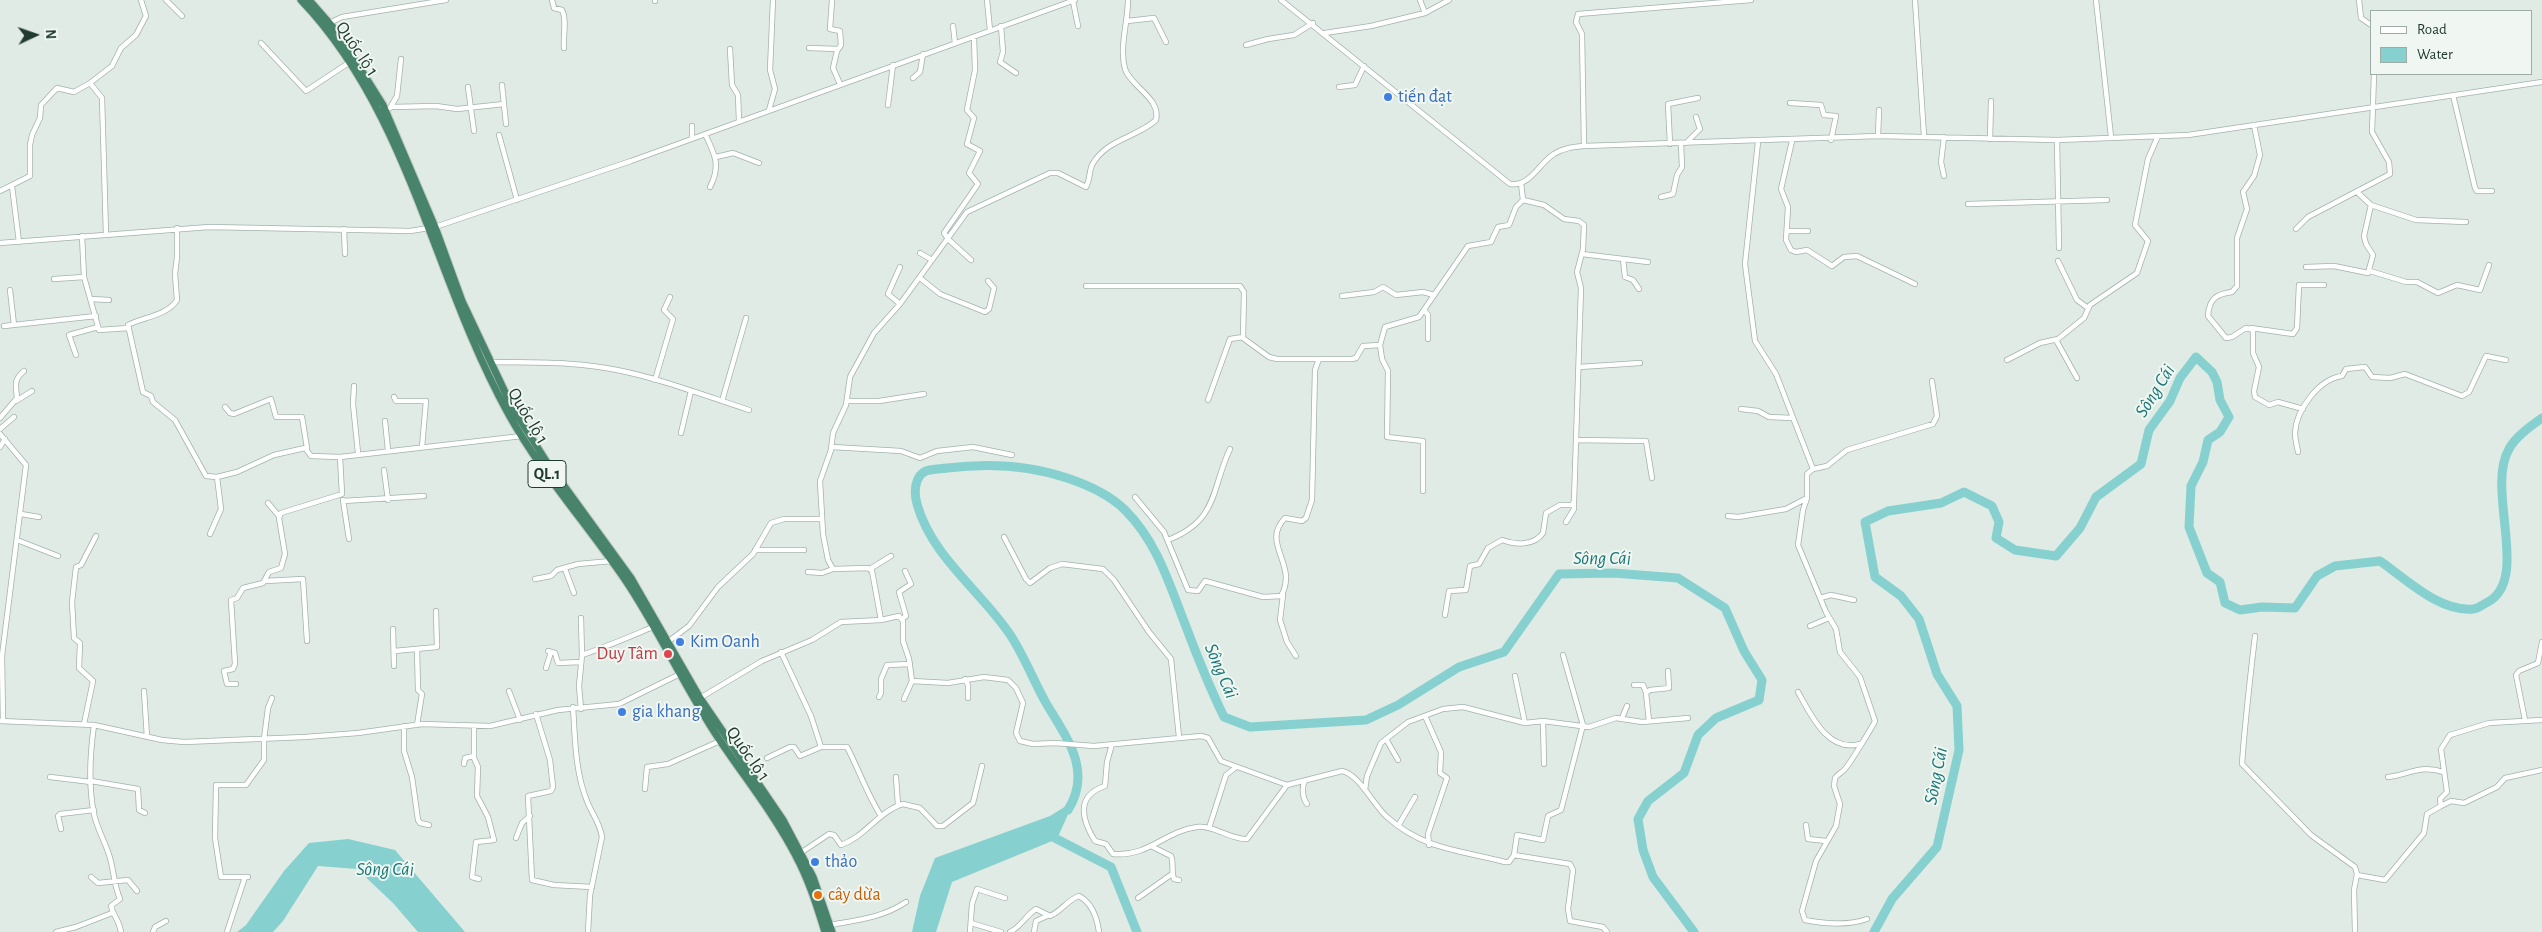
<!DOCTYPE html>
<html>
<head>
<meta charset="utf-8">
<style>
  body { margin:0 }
  #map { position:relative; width:2542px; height:932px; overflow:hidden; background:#dfebe4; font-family:"Alegreya Sans",sans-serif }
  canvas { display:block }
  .legend { position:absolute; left:2370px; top:10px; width:162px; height:65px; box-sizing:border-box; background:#f0f7f2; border:1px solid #9daca4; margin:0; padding:6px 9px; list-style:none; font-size:15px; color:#203b2f }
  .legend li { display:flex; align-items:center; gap:10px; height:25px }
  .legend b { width:25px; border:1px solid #9daca4 }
  .north { position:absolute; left:10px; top:10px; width:50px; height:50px; -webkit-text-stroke:4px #f0f7f2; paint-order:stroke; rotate:87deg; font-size:14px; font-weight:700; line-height:20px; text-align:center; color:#203b2f }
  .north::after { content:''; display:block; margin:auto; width:18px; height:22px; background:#203b2f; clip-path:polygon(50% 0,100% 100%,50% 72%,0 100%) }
</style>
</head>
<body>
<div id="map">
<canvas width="2542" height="932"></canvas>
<ul class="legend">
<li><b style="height:6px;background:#fff"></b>Road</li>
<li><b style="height:14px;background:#86d1cf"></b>Water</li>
</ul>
<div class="north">N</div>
</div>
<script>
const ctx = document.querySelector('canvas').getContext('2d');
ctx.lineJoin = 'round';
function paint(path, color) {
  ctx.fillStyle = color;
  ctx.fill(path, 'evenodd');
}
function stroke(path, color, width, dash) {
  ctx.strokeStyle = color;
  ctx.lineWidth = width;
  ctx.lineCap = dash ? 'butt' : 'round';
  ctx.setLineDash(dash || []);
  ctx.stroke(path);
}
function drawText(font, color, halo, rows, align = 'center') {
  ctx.font = font + ' "Alegreya Sans",sans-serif';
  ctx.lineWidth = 4;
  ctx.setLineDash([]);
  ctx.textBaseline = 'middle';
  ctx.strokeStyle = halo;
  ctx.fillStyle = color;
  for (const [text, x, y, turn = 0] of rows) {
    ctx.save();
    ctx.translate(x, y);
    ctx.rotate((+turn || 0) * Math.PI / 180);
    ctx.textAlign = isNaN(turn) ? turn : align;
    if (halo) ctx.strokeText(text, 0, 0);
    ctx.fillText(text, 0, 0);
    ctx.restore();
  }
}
paint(new Path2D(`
  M1074,801L1057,839L952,882L936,932H912L920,896L935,858L1050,816Z
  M348,839L395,850L465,932H418L393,903L357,869L318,866L283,921L273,932H237L246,925L284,871L309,843Z`), '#86d1cf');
stroke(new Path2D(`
  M1068,810C1093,770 1066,737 1046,703C1033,680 1024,655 1009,633C979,589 932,557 917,504C914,493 914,476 926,471C932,469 941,469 947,468C987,463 1029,465 1067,478C1088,485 1109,494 1125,510C1157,542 1169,583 1185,624C1197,656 1209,686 1224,717L1250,727L1366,720L1398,705L1459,667L1504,652L1559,574L1613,573L1678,578L1725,608L1744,651L1762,680L1759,700L1716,718L1698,735L1684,773L1648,801L1638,819L1643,850L1653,877L1694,932
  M1047,834L1111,867L1137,932
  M1874,932L1892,899L1937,847L1959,750L1957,706L1937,674L1919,619L1901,596L1875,577L1865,522L1888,511L1941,503L1964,492L1992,506L1999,522L1996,538L2015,550L2056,556L2080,528L2096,497L2141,464L2149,430L2170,401L2180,378L2196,357L2212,372L2217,382L2220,400L2229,417L2220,432L2208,440L2203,462L2191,486L2189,527L2207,573L2220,582L2225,603L2240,610L2262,607L2295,608L2317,576L2335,566L2380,561C2406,579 2439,612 2473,609C2477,609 2482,605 2486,603C2532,581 2485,490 2509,449C2515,437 2531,426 2542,418`), '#86d1cf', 9);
const minor = new Path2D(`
  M166,0L182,16
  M552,0L554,8L562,10C567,19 563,36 564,48
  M832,0L830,29L840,31L841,45L837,51L833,68L840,84
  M987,0L990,30
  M1281,0L1510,184C1530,187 1539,163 1554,154C1563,148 1574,147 1584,146L1878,136L2057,140L2188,135L2542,82
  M1915,0L1924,136
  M2096,0L2111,137
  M2359,0L2361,18L2371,25
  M655,1V0
  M1073,1L1078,26
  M1425,13L1449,0
  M1127,21L1154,18L1166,42
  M329,23L342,17L446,0
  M953,26L955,43
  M1001,26L1003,52L1000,62L1016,73
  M1325,33L1371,26L1425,13L1420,0
  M261,43L306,91L350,62
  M1246,45L1268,39L1294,35L1313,23
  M809,48L838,49
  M730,49L732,85L738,95L739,121
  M913,78L920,72L923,54
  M90,83L112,66L121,48L136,35L146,16L141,0
  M502,85L506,124
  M468,87L474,131
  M1339,87L1355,85L1364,66
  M2453,95L2475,188L2477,191H2492
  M1790,103L1821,105L1824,115L1836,116L1831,140
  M888,105L893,65
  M391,107L436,106L457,109L504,104
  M390,108L397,96L401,59
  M769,110L775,89L770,70L773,0
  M2254,125L2260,155L2254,176L2243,192L2247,209L2237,238V286L2232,292C2216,294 2209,299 2208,316L2226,338L2232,337L2246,328L2253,330V353L2259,367L2254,391L2255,397L2269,405L2278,402L2303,409
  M692,126V138
  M705,134C715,154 721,166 710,187
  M499,135L517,200
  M1878,136L1879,110
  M1944,137L1941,162L1944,176
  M1990,139L1991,101
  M2057,140L2059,248
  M1792,141L1781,189L1788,207L1786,240L1791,250L1796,252L1807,250L1832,266L1844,257L1857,256L1915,284
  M1758,142L1745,264L1755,341L1776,374L1813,469
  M1686,143L1700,129L1696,117
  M1670,144L1668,104L1698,98
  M1584,146L1582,34L1576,22L1578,14L1751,0
  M716,157L733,153L759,163
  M12,186L19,242
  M0,191L30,176V145L32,135L40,118L41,105L57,88L74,92L90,83L102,98L106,234
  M2357,192L2371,205L2416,220L2466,222
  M1661,197L1673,194L1677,175L1682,167L1681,143
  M1968,204L2107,200
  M177,228V257L175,274L177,300C167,316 142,317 128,325L143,392L151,396L153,402L175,420L206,476L217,477
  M344,229L345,254
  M2296,229L2308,217L2390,174L2389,162L2372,132L2374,74
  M1787,231H1808
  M82,236L84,277L99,330L129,328
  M0,243L209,227L410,231L435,227L631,161L1075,0
  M920,253L932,260
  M1582,254L1648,262
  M1623,259L1625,277L1633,280L1639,289
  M971,260L948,239L944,233L978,184L969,173L980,151L967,144L974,118L967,110L975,70L974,37
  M2058,261L2077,300L2088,308
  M900,267L888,294L900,304
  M2306,267L2334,266L2368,273L2373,255L2366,244L2364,236L2371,205
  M2370,271L2406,282H2417L2438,293L2457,285L2480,290L2489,265
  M920,278L940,294L985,312L989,309L994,288L988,281
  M54,279L84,277
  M1086,286H1240L1244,292L1243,338L1269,357L1277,359H1352L1356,358L1363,346L1380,345L1385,327L1419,317L1468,246L1491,242L1498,227L1509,225L1516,207L1523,200L1521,183
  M10,290L14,325
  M1342,296L1374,292L1383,287L1396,295L1423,292L1434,295
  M91,299L109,300
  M1424,310L1428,315V339
  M4,326L96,316
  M2251,328L2293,334L2297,328L2299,285H2324
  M2056,340L2077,378
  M1380,345L1382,359L1388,371L1387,437L1423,441V491
  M76,355L69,335L98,327
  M2007,360L2040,343L2058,339L2084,318L2090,305L2137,273L2148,241L2135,225L2148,159L2158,136
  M490,362C532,363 576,361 617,370C662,379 706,396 749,410
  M1579,367L1640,363
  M655,380L673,319L664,310L670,297
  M354,386L353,404L358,453
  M394,397L396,401H426L422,447
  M1208,400L1230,339L1243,337
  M16,401L32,391
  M722,401L746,318
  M847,401H879L924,394
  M225,407L230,413L234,414L271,399L276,417H302L307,448
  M1741,409L1758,411L1769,417L1793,418
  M0,418L17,398C16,386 13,380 24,371
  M385,421L388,450
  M0,429L14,417
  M681,433L691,391
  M0,434L26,465L2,656L3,721
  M1576,440L1646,441L1652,478
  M0,447L5,439
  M832,447L901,451L920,458L937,451L973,447L1012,455
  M2298,452C2297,446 2295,439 2295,433C2296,410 2319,379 2342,376L2346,369L2365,367L2372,377L2390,378L2405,374L2462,396L2469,392L2486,356L2506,360
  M384,470L388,500
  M1135,497L1164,532L1188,590L1198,591L1205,581L1263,597L1281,596C1299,564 1260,544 1285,518L1302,521L1306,518L1312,500L1315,370L1319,359
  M343,500L349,539
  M343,501L424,496
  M268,503L279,516
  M21,514L39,517
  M1728,516L1738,517L1786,509L1807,498
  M1566,522L1574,509V503
  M210,534L221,509L217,477L237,472L274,455L305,448L311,456L340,457
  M1004,537L1026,579L1030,583L1050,568L1062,564L1103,569L1114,580L1149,632L1171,659L1179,737
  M17,540L58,556
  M1168,540C1219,520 1211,489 1230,449
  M755,550H804
  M565,569L574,593
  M870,569L891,556
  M808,572L822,573L833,569
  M535,579L551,576L557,570L578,564L612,561
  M265,581L303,579L307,641
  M1283,595L1280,620L1287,642L1296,656
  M1820,598L1831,595L1854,600
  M1445,615L1449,591L1466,590L1470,566L1479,564L1488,548L1502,540C1515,545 1534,546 1543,533L1546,513L1560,505H1572L1574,501L1581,288L1577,272L1583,249L1584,225L1579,221L1564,219L1544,205L1523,200
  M581,618L582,655
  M902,619L906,616L899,592L911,584L905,571
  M881,620L872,571L868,568L833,569L828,560L823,534L820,481L831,450L833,433L846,405L850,377L874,333L900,304L967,212L1050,173H1058L1086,187C1090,180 1089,172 1092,165C1106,139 1138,137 1156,120C1161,98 1131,87 1125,69C1119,47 1128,22 1128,0
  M1810,626L1829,618
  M393,629L394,666
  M2255,636C2250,679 2245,720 2242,764L2311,835L2355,867L2357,874L2354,890L2355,932
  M669,641L689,626L718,587L753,554L771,523L784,519H822
  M417,649L418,690L422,694L417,725
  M394,651L437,647L436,611
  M548,651L555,653L558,663L581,662
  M781,652L811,716L821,747
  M546,668L551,652
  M1515,676L1525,723
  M965,679L968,685V698
  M236,684H227L224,671L233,669L235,664L231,600L237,598L243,588L263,583L269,572L281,568L285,554L279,518L281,513L342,494L340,457L522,436
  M1634,685H1643L1646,692
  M144,691L147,737
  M509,691L520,720
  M1798,692C1811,715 1828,753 1860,744
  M879,697L881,693V679L887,665L910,664
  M700,698L762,661L812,640L841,622L881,620L899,616L903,621V641L909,659L912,681L948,683L984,677L1008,680L1016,688L1023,703L1016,733L1020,741L1033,744L1055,743L1094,746L1201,736L1208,738L1221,761L1287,785L1342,771C1359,774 1374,806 1387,817C1424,850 1460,850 1505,862H1509L1514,855L1570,864L1573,870L1568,909L1570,921L1603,927L1607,932
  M904,699L912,681
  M573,707C575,737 575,772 587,801C592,814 600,823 602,837L590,895L588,932
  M581,709L579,686L582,655C606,647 629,637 653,627
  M536,714L550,760L553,787L551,791L528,796L532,880L554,885L592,887
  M1425,716L1441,752L1440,773L1447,778L1428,834L1429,845
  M1622,718L1627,706
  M2525,720L2516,675L2519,671L2538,663L2542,642
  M0,721L94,725L162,740L184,742L305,737L358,733L422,724L490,726L558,710L619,704L682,673
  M1543,721L1544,764
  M1649,721L1646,693L1650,690L1669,688L1668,671
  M84,724L93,681L79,668L80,643L74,638L72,602L76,567L81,565L96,536
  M94,725C90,754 88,785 94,814C97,829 106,843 110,858C114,872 114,885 120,899L111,906C113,916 119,919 121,932
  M404,726V751L412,777L418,820L420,823L429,825
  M474,726V758L478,767L477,796L488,817L494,840L476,842L472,877L479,879
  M1386,739L1398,760
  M1112,744L1107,762L1105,786C1075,796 1082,820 1095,841L1106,844L1113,854C1149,857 1165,831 1197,827C1214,825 1231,840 1247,839L1287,785
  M767,758L790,747H794L800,756L821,747H847C859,770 867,794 881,816
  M464,764L465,758L474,756
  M50,777L91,782
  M896,777L898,805
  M2388,777C2407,775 2422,764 2443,772
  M91,781L138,789L139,810L145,813
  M1305,781C1301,787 1303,799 1307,804
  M645,789L647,767L668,764L720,741
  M1365,790L1367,776L1381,743L1408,722L1443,709L1463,707L1525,723L1543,721L1589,727L1616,718L1642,722L1688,718
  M2441,806L2451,801L2464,803L2497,787L2505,778L2542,770
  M1806,825L1808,839L1826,841
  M1398,826L1415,797
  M1209,828L1226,775L1235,768
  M61,829L58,816L60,814L94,810
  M516,838L522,823L530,816
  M1151,846L1171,856C1174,863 1171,871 1174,879L1179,880
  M802,852L829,834L834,835L841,845C865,837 879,811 903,804L920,808L937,826H943L973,803L982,766
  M1514,855L1517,835L1543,840L1548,816L1561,810L1583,725L1563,655
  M2357,875L2385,880L2424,833L2427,814L2441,806L2440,799L2447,792L2441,749L2450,735L2489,723L2542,720
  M91,877L98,883L128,880L137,891
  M248,877H221L215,838L216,785H246L264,760V739L268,708L272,698
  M1138,898L1172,874
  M1867,919C1847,926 1825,924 1805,920L1802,911L1816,861L1836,826L1840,804L1834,786L1835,778C1838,774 1841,773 1844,770C1848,767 1874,724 1875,721L1860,677L1840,652L1836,629L1826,612L1798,545L1803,510L1807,498V474L1813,469L1827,466L1847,450L1933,424L1937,416L1932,381
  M971,923L1001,932
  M830,925C858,920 882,918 906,902
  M56,932L76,927L112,913
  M153,932L155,927L166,921
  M227,932L245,877
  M970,932L972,904L977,889L1005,898
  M1010,932C1022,926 1025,916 1036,909L1050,916C1062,911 1067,900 1079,896C1092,903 1097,917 1099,932
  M1034,932L1036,921L1047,916`);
const trunk = new Path2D(`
  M301,0C410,114 433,278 508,413C541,473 587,524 626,581C660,632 685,688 719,739C745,778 775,815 796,856C809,880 817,906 825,932
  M309,0L338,33L383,105L435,227L462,301L512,407L546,461L631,578L700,698L783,820L813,877L832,932`);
stroke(minor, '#a2b3aa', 6);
stroke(trunk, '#c1c8c5', 9);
stroke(minor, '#fff', 4.5);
stroke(trunk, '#48846b', 7);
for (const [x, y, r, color] of [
  [1388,97,5,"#3f7fe0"],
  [680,642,5,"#3f7fe0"],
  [668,654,5,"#e0444e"],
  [622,712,5,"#3f7fe0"],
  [815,862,5,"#3f7fe0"],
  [818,895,5,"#e8710a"]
]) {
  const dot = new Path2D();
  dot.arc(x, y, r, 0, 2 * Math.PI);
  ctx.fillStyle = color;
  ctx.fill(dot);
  stroke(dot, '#f0f7f2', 2);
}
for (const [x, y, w] of [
  [547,474,38]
]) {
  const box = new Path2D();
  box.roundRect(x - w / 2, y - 13.5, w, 27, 4);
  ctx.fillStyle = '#f0f7f2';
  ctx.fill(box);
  stroke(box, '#203b2f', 1);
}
drawText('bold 16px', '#203b2f', null, [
  ["QL.1",547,474]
]);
drawText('18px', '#203b2f', '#f0f7f2', [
  ["Quốc lộ 1",357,49,56],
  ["Quốc lộ 1",528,416,59],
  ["Quốc lộ 1",748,754,55]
]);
drawText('18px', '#366cbe', '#f0f7f2', [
  ["tiến đạt",1398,97],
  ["Kim Oanh",690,642],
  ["gia khang",632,712],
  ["thảo",825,862]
], 'left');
drawText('18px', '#be3a42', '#f0f7f2', [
  ["Duy Tâm",658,654]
], 'right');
drawText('18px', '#c56008', '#f0f7f2', [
  ["cây dừa",828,895]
], 'left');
drawText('italic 19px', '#1a7776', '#f0f7f2', [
  ["Sông Cái",2155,391,-58],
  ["Sông Cái",1602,558],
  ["Sông Cái",1221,671,67],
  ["Sông Cái",1936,776,-79],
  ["Sông Cái",385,869]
]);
</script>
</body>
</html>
